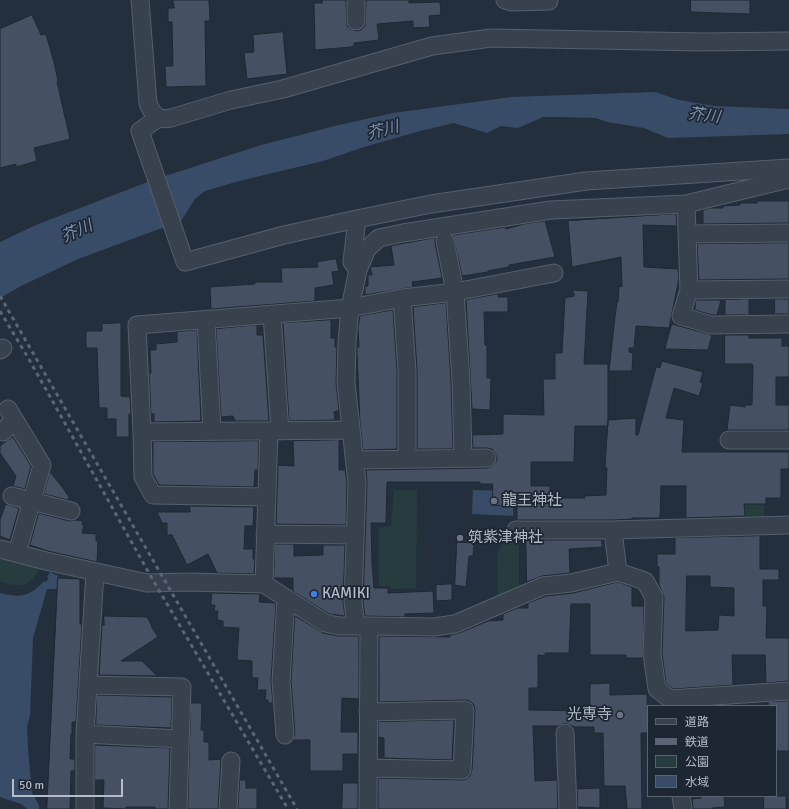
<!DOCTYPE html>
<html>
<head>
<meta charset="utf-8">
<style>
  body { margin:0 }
  #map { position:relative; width:789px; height:809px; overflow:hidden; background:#242f3e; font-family:Signika,"Noto Sans JP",sans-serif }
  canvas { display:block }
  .legend { position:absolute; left:647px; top:705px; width:130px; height:92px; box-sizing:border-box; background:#1d2633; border:1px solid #59626f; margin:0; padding:5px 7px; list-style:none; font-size:12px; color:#b4bcc9 }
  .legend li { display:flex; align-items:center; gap:8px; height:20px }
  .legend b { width:20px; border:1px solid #59626f }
  .scale { position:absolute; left:12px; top:779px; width:111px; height:18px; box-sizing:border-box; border:2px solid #b4bcc9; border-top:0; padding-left:5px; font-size:12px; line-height:14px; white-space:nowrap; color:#b4bcc9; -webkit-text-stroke:3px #1d2633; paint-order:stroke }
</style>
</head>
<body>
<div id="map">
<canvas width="789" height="809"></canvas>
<ul class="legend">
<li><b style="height:5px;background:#38414e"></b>道路</li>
<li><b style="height:5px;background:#5a6575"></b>鉄道</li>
<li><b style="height:11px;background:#263c3f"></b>公園</li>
<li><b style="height:11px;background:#394c67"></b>水域</li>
</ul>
<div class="scale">50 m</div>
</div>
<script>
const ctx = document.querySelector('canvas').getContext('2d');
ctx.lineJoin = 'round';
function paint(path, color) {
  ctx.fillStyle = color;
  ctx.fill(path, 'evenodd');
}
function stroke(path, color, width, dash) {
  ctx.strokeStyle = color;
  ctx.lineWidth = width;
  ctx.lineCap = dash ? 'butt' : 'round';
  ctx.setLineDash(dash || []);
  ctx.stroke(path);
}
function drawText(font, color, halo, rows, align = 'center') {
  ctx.font = font + ' Signika,"Noto Sans JP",sans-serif';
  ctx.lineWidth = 3.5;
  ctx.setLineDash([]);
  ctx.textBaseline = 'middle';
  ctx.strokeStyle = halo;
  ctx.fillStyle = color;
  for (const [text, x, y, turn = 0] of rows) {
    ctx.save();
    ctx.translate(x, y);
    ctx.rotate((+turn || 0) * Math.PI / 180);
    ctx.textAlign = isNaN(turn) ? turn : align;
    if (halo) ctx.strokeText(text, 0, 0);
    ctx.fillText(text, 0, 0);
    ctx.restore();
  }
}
paint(new Path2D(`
  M762,471H781V483H761V504H764V520L735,521V510L745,509V492Z
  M394,490H417L416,588L391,589L390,586H379L378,528L391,526Z
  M508,535H519V590L498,600L497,553Z
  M0,556L42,566C26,588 26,588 0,582Z`), '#263c3f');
paint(new Path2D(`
  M655,92L679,100L714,106L789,109V134L668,138L644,128L607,122L596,118L563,117H543L518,128L501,126L487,133L454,123L420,131L364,147L323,161L239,181L205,191L195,199L181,221L78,259L21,286L0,298V242L36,225L150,181L261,145L339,125L393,113L512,97Z
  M473,490L514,491L513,516L472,514Z
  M50,572L58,576L57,589H47L33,638L30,715L27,728L28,749L32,793L39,805V809H27L21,804L0,797V593C20,598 30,597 44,581L46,582L49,578L47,577Z`), '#394c67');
const building = new Path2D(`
  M173,0H209L210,21H205L206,86L166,87L165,66H173L172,22H168V8H174Z
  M322,0H346L347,26L351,29L356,31L361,30L365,26L366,0H409V3L440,2L441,15L429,16L430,27L413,28V21L377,24L379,40L354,43V46L351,47L315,50L314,3H322Z
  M691,0H750V14L691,12Z
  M32,15L41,35L46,34L55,66L58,81L57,82L70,139L34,148L37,161L16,167V164L0,168V29Z
  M283,32L287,74L247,79L244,53L254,52L253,35Z
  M757,201H789V223L703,224V210L710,208H723V206L740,205V203H757Z
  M676,214L677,226L643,225L644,267L678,269L679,278L669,328L636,326L634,348H629V352L633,353L632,371H609L615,317L617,302H618L619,286L622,287L621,257L572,267L568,221Z
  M545,221L555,257L509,265V267L488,271V272L462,276L453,235L506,227V229L524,224Z
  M435,238V243L442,278L412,282L413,287L365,295V286H368V275H372L370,267L394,265L391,246Z
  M789,243V279L699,280L697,244Z
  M336,259L339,271L332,272L334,285L315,288V301L211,309L210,287L255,284V282H282L281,268L318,267L317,262Z
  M573,290L588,291L584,364H608V426H575L574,462H531V486H550V498H585L584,496L606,495L607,468H605L608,420L636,418V435H638L656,367L660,368L662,361L703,372L700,382L703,383L699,396L674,388L666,418L684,420L682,452H789V469H781V498H766V504H744L745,516L686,518V486H661L660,518H632V519L613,520H517V507L492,505L493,484H480V482H387L386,523H371L372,564L374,588H388V593L433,591L434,613L405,614V617L365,616L363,602L367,483L366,470L487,468L492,466L496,462L497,458L495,453L492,449L487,448H473L472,435L503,434V414L544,415L543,379H555V353H562L565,298L574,296Z
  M498,294V297H508V312H484L485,345H487V378H491L490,410L472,409L466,300Z
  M749,299V315H725V300Z
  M775,299H789V314H775Z
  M696,300H721L717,315H712L695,310Z
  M446,303L451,381L453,449H417V371L413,307Z
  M393,310L397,371V449L363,450L360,423L357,353V347H359L358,328L360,316Z
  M331,320V338H335V347H337L336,383L339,410L334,412L335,420L289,421L283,323Z
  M121,323V396L130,397L131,414H129V437H116V419H107V408H99L97,348H86V331H102V324Z
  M672,324L712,335L708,350L665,349Z
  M257,325V335H263L269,421H235L233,416L221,417L216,329Z
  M197,330L201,421L154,422V414H151L149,373H151L150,350H156V344L177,342V332Z
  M725,335H749V338H782V346H789V377H776V405H789V430H727L730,405L745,407V405H752L753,366L752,364H725Z
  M13,437L31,466L25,489L13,486L16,476L0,453V446Z
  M339,440V470H345L347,483L346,525L276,524L278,465L294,466L293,441Z
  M259,441L258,470H255L254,487L159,485L153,474V442Z
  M50,472L63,488L69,497L68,500L44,494Z
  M6,504L19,508L10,540L0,536V520Z
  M190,506L254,507L253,526H245L244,549H253V559H255L254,574L217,573L208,554L187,565L172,535H167V523H162L157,512H190Z
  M39,513L69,521L76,520L83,521L82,525H84L82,533L96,534V541H98L97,562L48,551L30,545Z
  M760,536V569H779V580H763V606H767L766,638H789V681L766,683L765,655H732L733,685L673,689L666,684L662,653L664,597L659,585V567H657V554H675V538ZM687,576H710V587L734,588V616L719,615L718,630L686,631Z
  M526,540H602V547L569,549L570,573L542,576L527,582Z
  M457,542L474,543L473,556H469L466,587L455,585Z
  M275,544H294V556L323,555V545H345L343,602L345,616L329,614L293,591V578H274Z
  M58,578L80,579V624H82L76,722H72V734H71L70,759H75V771H71L70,809H47Z
  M618,582L632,587V606H644L643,658H626V655H590V604H571L569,653H545V656L538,655V688H529V710L590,711V684L610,683V695L647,694L648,733H641L642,809H627L625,786H604L603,733H594V727H575L565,723L558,726H533L535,781L557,780L558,809H378V778L462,780L466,779L470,776L472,770L475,710L474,705L470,701L465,700L379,702V636L450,637V635L459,633L488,621L503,620V614L517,608H528V603L546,596L573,593Z
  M452,584V600L436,601V585Z
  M212,593L260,594L259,602L276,603L271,680L273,703H268V700H265L266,690H257L258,678H252V661L237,660L239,628L223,627V621L217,620L218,611H214L215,605H211Z
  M104,616L147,617L152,626H151L158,637L121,661H142L157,676L99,675L102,625H104Z
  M295,616L323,633L339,636H359V699L342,698L341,732H358V754H343V771H310V740H293L295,734L291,681Z
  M97,695L172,697L171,728L96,725Z
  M789,701V751H776V706H768V702Z
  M191,703H202L201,730H204V742H209V760L221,759L218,809H188Z
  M454,720L452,760L384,758V738L378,737V722Z
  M95,745L170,748L168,809H155V807H126V809L103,808L104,780H95Z
  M577,779H578V789L600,788V808L578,807Z
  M240,780H246V788H257V809H238Z
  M343,783H358V809H342Z
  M701,796H724L725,807L712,808V809H693L692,799L701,798Z
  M764,796H786V809H764Z`);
paint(building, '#455162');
stroke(building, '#1f2835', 1);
const minor = new Path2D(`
  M140,0L148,103C152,114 158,121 171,118L231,100L283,89L432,46L491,38L702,42L789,41
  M356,0V21
  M505,0L511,2L549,1V0
  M158,118L140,131L185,262L284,235L357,219L431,204L586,181L789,168
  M686,204L689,290L681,316L711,325L789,324
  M357,219L352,262L358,270
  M687,234L789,233
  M445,241L455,292L461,381L463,458
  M689,290L789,289
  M402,298L407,371V459
  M272,314L280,431
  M206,320L212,431
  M0,350L3,348
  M8,409L42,465L17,553
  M351,430L142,432L137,325L350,308L402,298L455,292L554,273
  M3,432L14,419
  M142,432L143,477L153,495L267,497
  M729,440H789
  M355,460L487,458
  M12,496L71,511
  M516,530H613L789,525
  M613,530L618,572
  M265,534L354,535
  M0,549L46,561L147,583L189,582L264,584L325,623L339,626H369L368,809
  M264,584L269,431
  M356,626L353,602L357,483L346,383L347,342L350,308L358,270L367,249L379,238L403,233L551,210L686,204L789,179
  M369,626L434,627L455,624L543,586L571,583L618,572L645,581L654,597L652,654L657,689L670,699L789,691
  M88,685L182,687L178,809
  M368,712L465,710L462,770L368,768
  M565,733L568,809
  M85,734L180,739
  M285,735L281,681L286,598
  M681,796L683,809
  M85,809V734L95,572
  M228,809L231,761`);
stroke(minor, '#565f6c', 19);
stroke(minor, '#38414e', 17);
stroke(new Path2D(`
  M0,296L297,809
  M0,311L30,361L150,575L288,809`), '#5a6575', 3, [4, 4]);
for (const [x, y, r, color] of [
  [494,501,4,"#6b7280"],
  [460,538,4,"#6b7280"],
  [314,594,4,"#3f7fe0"],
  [620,715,4,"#6b7280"]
]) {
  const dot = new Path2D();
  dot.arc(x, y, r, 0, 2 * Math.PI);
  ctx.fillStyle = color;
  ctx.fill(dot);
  stroke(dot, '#1d2633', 1.5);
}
drawText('15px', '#b4bcc9', '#1d2633', [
  ["龍王神社",502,501],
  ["筑紫津神社",468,538],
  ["KAMIKI",322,594],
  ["光専寺",612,715,"right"]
], 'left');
drawText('italic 16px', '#7c92b1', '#1d2633', [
  ["芥川",704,116,7],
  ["芥川",383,131,-14],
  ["芥川",77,232,-24]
]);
</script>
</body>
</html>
